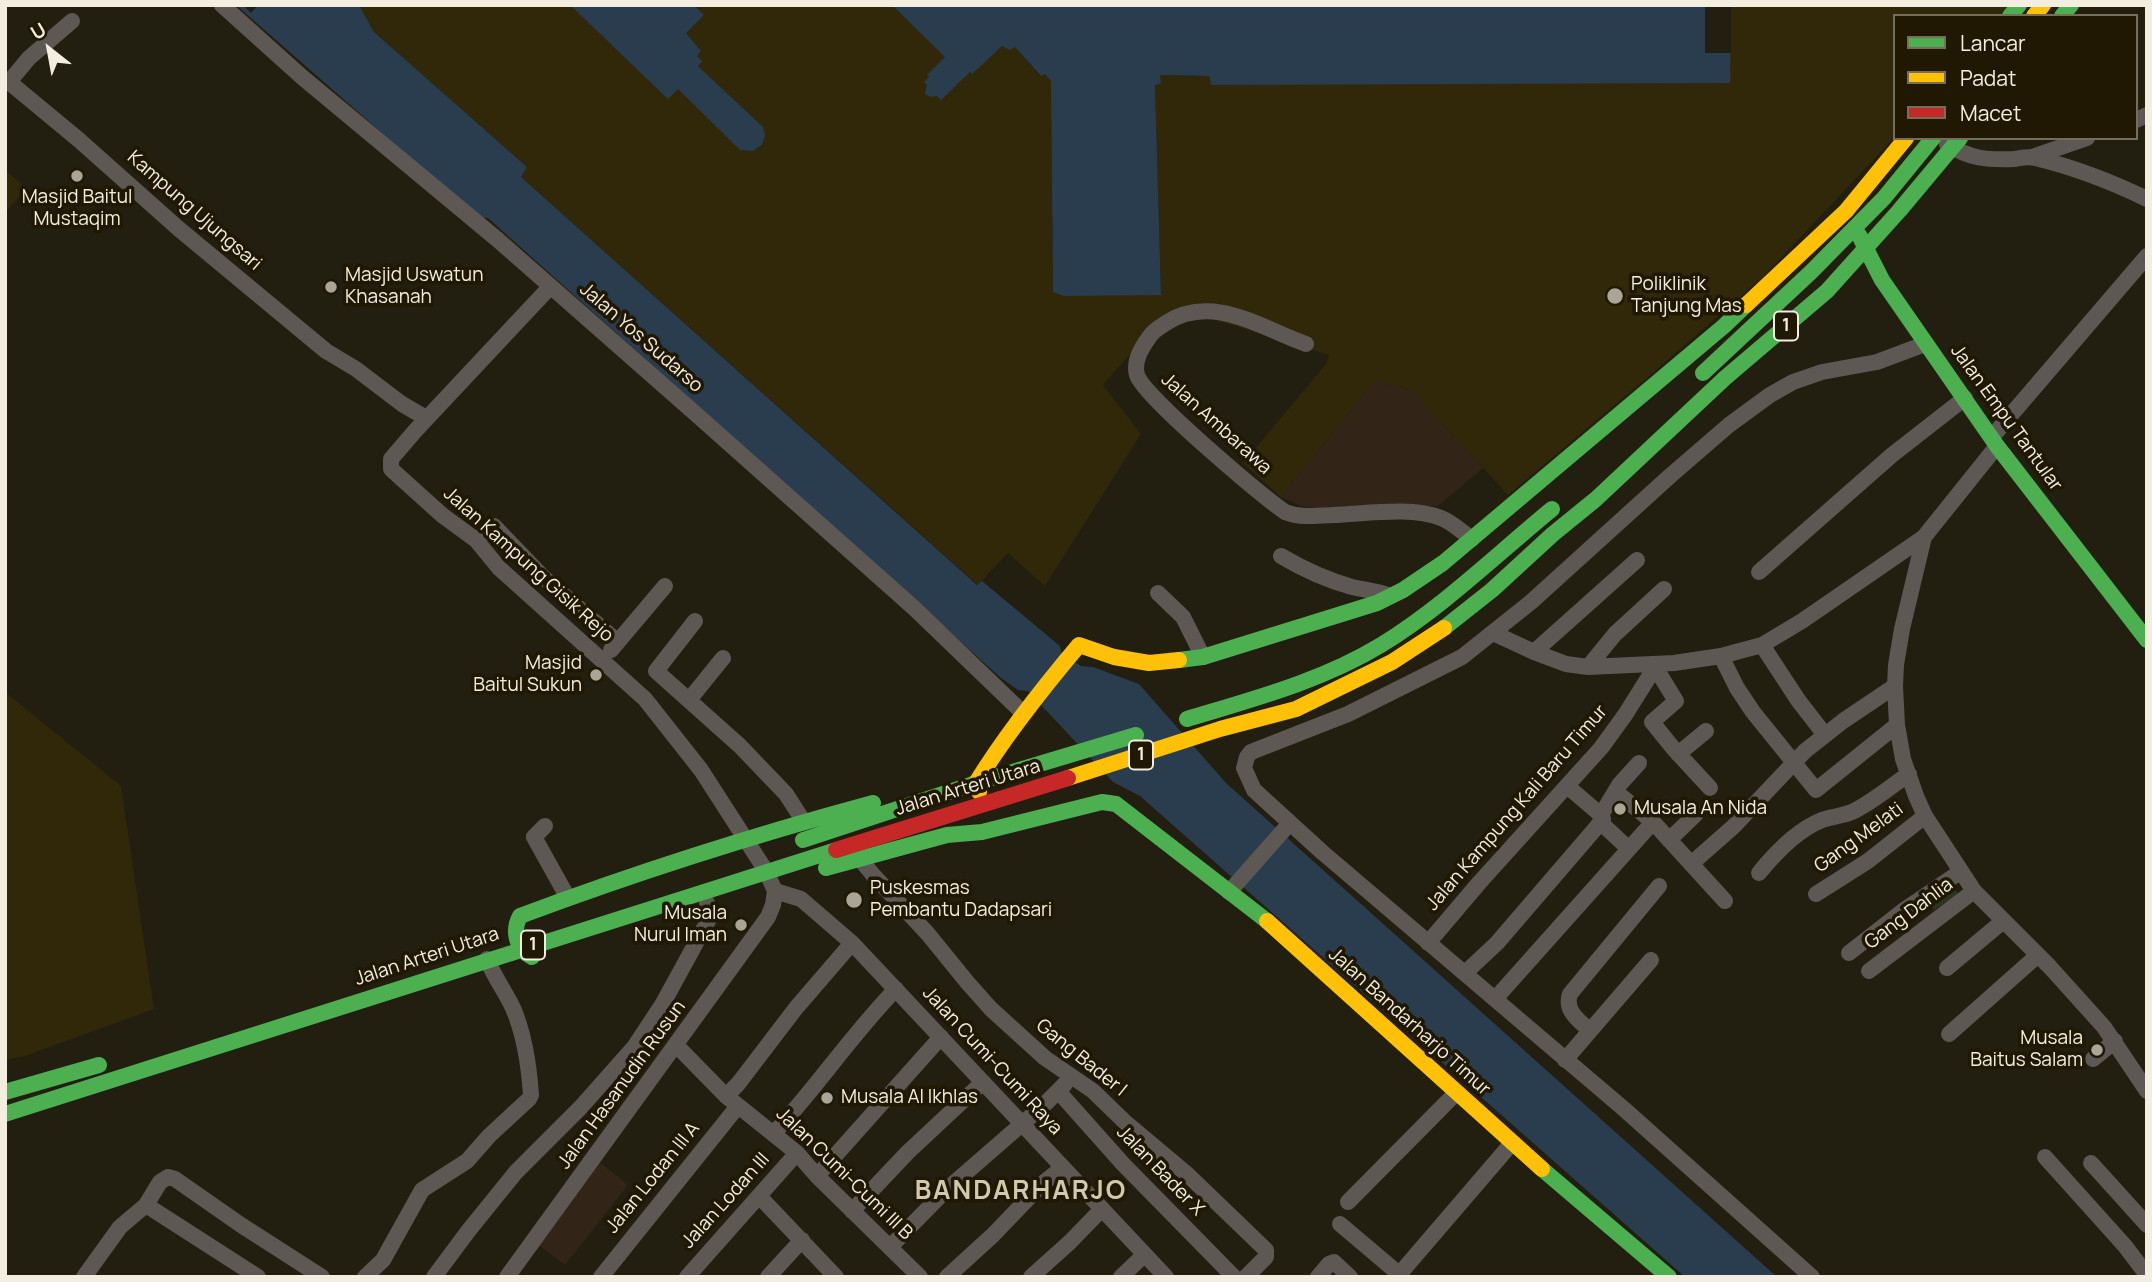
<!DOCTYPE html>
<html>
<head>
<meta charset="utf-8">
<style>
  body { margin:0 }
  #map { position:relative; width:2152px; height:1282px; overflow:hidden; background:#221e10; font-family:Manrope,sans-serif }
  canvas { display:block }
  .frame { position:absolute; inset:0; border:7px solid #f3eedf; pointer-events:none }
  .legend { position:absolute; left:1893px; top:14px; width:245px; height:126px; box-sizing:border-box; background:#201802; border:2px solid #746e5a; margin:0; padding:9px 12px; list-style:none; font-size:21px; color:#f3eedf }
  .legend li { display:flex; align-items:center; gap:14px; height:35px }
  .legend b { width:35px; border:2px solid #746e5a }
  .north { position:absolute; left:14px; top:14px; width:70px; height:70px; -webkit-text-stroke:5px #201802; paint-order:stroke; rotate:329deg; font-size:19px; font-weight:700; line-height:28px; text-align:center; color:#f3eedf }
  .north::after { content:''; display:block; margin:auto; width:24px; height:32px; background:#f3eedf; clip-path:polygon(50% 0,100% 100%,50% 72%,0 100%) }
</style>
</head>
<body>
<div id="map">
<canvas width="2152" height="1282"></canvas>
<div class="frame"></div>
<ul class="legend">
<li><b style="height:9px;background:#4caf50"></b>Lancar</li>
<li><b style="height:9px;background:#ffc107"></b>Padat</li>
<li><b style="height:9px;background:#c62828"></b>Macet</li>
</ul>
<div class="north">U</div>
</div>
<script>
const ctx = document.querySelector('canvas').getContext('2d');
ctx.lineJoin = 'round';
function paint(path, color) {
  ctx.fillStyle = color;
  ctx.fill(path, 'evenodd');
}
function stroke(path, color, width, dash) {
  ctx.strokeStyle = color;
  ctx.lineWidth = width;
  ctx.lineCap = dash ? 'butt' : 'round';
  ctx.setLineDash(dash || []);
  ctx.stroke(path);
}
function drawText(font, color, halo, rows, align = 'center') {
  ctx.font = font + ' Manrope,sans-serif';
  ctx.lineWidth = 7;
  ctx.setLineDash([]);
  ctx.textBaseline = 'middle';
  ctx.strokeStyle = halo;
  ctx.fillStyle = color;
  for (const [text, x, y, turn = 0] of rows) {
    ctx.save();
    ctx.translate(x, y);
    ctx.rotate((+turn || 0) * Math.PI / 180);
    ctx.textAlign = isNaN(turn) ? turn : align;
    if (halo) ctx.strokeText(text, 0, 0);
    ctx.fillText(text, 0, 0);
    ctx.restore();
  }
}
paint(new Path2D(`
  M359,5H570L668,98L678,88L740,150L753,151L763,145V127L698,66L696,56L700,51L686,33L704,15L694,5H892L946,57L927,75L972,73L1002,46H1014L1040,76L1045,73L1051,81L1053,291L1074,296L1161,294L1155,85L1160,75L1209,76L1211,85L1731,53V5H2012L2003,16H1895V137L1763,277L1649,376L1508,495L1412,391L1376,380L1281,497L1243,463L1326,364L1329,355L1190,312L1162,318L1103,385L1141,434L1045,586L1008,553L978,585L521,177L527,167L374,32Z
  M5,170L27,189L5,212Z
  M5,692L121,786L154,1009L25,1056L5,1060Z`), '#312809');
paint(new Path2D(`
  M1376,380L1412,391L1483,468L1438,506L1330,510L1301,506L1281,497Z
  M598,1161L628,1185L565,1265L535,1242Z`), '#322518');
paint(new Path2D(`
  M1950,881L1959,895L1934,910L1926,897Z`), '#2c3420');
paint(new Path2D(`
  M236,5H243L251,13L258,5H359L374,32L527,167L521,177L977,585L982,581L1060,646L1061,652L1081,666L1093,667L1139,684L1226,783L1777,1277H1685L1140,796L1113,782L1028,691L1018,690L1001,678L488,218L478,217Z
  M570,5H694L704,15L686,33L701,51L697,56L702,61L698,66L763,127L765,136L762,145L753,151L740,150L678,89L668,99Z
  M892,5H1731L1730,83L1211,85L1209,76L1160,75L1161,84L1155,85L1161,295L1064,296L1053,292L1051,81L1045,74L1041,76L1015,47L1010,50L1002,46L972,74L970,72L941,100L937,96L931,97L925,94L927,85L924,82L929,77L927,75L945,57Z`), '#293d4f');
paint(new Path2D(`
  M1705,5H1731V53H1705Z`), '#221e10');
stroke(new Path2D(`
  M222,5L302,77L498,240L697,415L914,608L1023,713
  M72,21L29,58L9,82L79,140L179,229L326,351L356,369L402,404L426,418
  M2136,120L2147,115
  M1947,144C1970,159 1987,160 2014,159C2021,158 2028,156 2035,158C2073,167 2112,182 2147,199
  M2032,157L2087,138
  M1306,344C1261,328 1212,293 1166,323C1160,327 1154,330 1150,336C1142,347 1133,361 1137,375C1143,396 1261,495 1285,512C1300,518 1317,516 1333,515C1365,514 1411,506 1441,518C1452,522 1462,532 1472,539
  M1992,437L2147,256
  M1924,537L1902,629L1896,665L1895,686L1897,725L1903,759L1916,796L1925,816L1974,891L2049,966L2104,1027L2147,1091
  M476,540L494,526L544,578L618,642
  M1281,556C1303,569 1327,580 1352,587C1365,590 1377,591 1390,596
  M1759,572L1892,455L1965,398
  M1158,593L1183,617L1203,657
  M695,621L656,671L740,746L786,794L804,822
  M1493,633L1534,652L1566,664L1588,667L1674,663L1721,656L1762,645L1802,621L1924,537L1997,446
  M1762,645L1798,700L1825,735
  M611,650L665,586
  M1534,652L1637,560
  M1721,656L1737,688L1753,712L1816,790L1897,725
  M1588,667L1615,634L1664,589
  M1655,667L1676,701L1652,722L1673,748L1710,788
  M689,700L723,658
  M1678,754L1706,731
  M1567,786L1601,815
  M1616,792L1653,822L1725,901
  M1600,822L1629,849
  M545,826L534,837L568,898
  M1669,840L1696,814
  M860,859L874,876L928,934L967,982L991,1009L1045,1058L1093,1091L1126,1123L1188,1175L1266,1250V1257L1246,1277
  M1691,864L1733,827L1805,751L1843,721L1895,686
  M1759,873C1776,852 1797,830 1822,820C1833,816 1844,816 1854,811C1874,801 1891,786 1909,774
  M775,891L801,899L852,943L1166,1277
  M1229,892L1290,823
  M1816,894L1868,861L1925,816
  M1428,943L1479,883L1601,748L1625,715L1657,664
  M1849,953L1904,910L1960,872
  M1947,968L2002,922
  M1869,971L1974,891
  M1465,973L1497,943L1595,829L1603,819L1601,815L1619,785L1639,763
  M1495,999L1653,822
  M1590,1031C1579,1020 1564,1011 1570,994L1659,886
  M1949,1034L2038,955
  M677,1046L726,1096L797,1153L817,1176L920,1277
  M2093,1059L2115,1041
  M1565,1060L1651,960
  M1058,1091L1123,1164L1234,1277
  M726,1096L738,1084L796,1008L852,943
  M774,1133C817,1087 852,1034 896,989
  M2045,1157L2125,1246L2147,1275
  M2091,1163L2147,1225
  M817,1176L941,1037
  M759,1196L836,1277
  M1348,1202L1456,1093
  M146,1205L258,1277
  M852,1211L908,1152L983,1082
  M1340,1224L1399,1274
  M890,1247L946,1190L1046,1103L1065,1084
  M84,1277L120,1227L146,1205L160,1182L168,1177L175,1179L241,1225L322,1277
  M365,1277L383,1260L422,1190L467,1161L489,1136L529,1099L531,1095C529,1065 525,1036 513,1008C505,991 494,977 487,959
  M434,1277L469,1230L516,1172L581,1107L635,1046L662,1005L708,921L710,914L707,903
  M507,1277L768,917L773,905L775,891L766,871L701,770L645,699L499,568L476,540L442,515L391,469V459L415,431L550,287
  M601,1277L738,1106
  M687,1277L797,1153
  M768,1277L802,1240
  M947,1277L993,1235L1041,1185L1063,1167
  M1031,1277L1070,1242L1102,1209
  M1121,1277L1144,1255
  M1318,1277L1329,1264L1334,1262L1350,1277
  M1397,1277L1512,1143
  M1812,1277L1624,1109L1322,852L1254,790L1244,768L1247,757L1251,752L1348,714L1462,657L1531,602L1670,476L1729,425L1770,395L1793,382L1822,372L1877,362L1925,344`), '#5d5853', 16);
stroke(new Path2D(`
  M2010,16L2019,5
  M2062,16L2071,5
  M1859,235L1882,280L1997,446L2147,640
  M1703,373L1811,272L1884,198L1933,138
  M1444,628L1492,590L1553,534L1596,499L1725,378L1827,291L1899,211L1960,138
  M1179,660L1203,657L1377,603L1403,590L1443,563L1724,326L1746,305
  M1187,719C1253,699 1322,681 1381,645C1443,607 1496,555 1552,509
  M803,840L976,783L1136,735
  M826,868L947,835L982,832L1102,802L1116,804L1267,921
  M532,957C516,949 512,931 520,916C635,873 754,835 873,803
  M5,1092L99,1065
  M5,1114L836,850
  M1542,1169L1669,1277`), '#4caf50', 16);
stroke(new Path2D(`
  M2034,16L2043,5
  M1746,305L1846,211L1906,138
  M1068,778L1220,729L1296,709L1392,662L1444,628
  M979,792L976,783C1006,734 1042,689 1079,645L1114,657L1149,663L1179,660
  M1267,921L1542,1169`), '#ffc107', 16);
stroke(new Path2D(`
  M836,850L1068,778`), '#c62828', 16);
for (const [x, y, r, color] of [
  [77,176,7,"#aaa597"],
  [331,287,7,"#aaa597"],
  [1615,296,9,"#aaa597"],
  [596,675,7,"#aaa597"],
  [1620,809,7,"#aaa597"],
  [854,900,9,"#aaa597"],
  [741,925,7,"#aaa597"],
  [2097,1050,7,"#aaa597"],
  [827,1098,7,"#aaa597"]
]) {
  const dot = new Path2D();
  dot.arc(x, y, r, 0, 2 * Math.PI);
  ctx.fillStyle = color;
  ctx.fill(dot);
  stroke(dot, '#201802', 2.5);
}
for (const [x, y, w] of [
  [1786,326,24],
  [1141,755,24],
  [533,945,24]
]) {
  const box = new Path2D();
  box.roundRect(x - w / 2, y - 14.5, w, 29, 5);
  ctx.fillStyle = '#201802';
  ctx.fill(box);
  stroke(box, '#f3eedf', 2);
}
drawText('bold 18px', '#f3eedf', null, [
  ["1",1786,326],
  ["1",1141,755],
  ["1",533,945]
]);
drawText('19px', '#f3eedf', '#201802', [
  ["Masjid Baitul",77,198,"center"],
  ["Mustaqim",77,220,"center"],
  ["Masjid Uswatun",345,276],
  ["Khasanah",345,298],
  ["Poliklinik",1631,285],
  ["Tanjung Mas",1631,307],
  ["Masjid",582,664,"right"],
  ["Baitul Sukun",582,686,"right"],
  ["Musala An Nida",1634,809],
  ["Puskesmas",870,889],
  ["Pembantu Dadapsari",870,911],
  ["Musala",727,914,"right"],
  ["Nurul Iman",727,936,"right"],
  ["Musala",2083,1039,"right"],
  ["Baitus Salam",2083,1061,"right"],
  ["Musala Al Ikhlas",841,1098]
], 'left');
drawText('19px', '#f3eedf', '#201802', [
  ["Kampung Ujungsari",194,211,41],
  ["Jalan Yos Sudarso",641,338,41],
  ["Jalan Empu Tantular",2006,418,54],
  ["Jalan Ambarawa",1216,424,42],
  ["Jalan Kampung Gisik Rejo",528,565,42],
  ["Jalan Arteri Utara",968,788,-17],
  ["Jalan Kampung Kali Baru Timur",1517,808,-49],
  ["Gang Melati",1859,838,-36],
  ["Gang Dahlia",1909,914,-37],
  ["Jalan Arteri Utara",427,957,-18],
  ["Jalan Bandarharjo Timur",1409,1022,42],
  ["Gang Bader I",1081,1058,39],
  ["Jalan Cumi-Cumi Raya",992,1061,47],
  ["Jalan Hasanudin Rusun",622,1085,-54],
  ["Jalan Bader X",1160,1171,46],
  ["Jalan Cumi-Cumi III B",844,1174,44],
  ["Jalan Lodan III A",653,1178,-51],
  ["Jalan Lodan III",726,1201,-48]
]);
ctx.letterSpacing = '2px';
drawText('bold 26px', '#d2c8ac', '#201802', [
  ["BANDARHARJO",1021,1192]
]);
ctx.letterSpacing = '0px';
</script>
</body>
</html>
